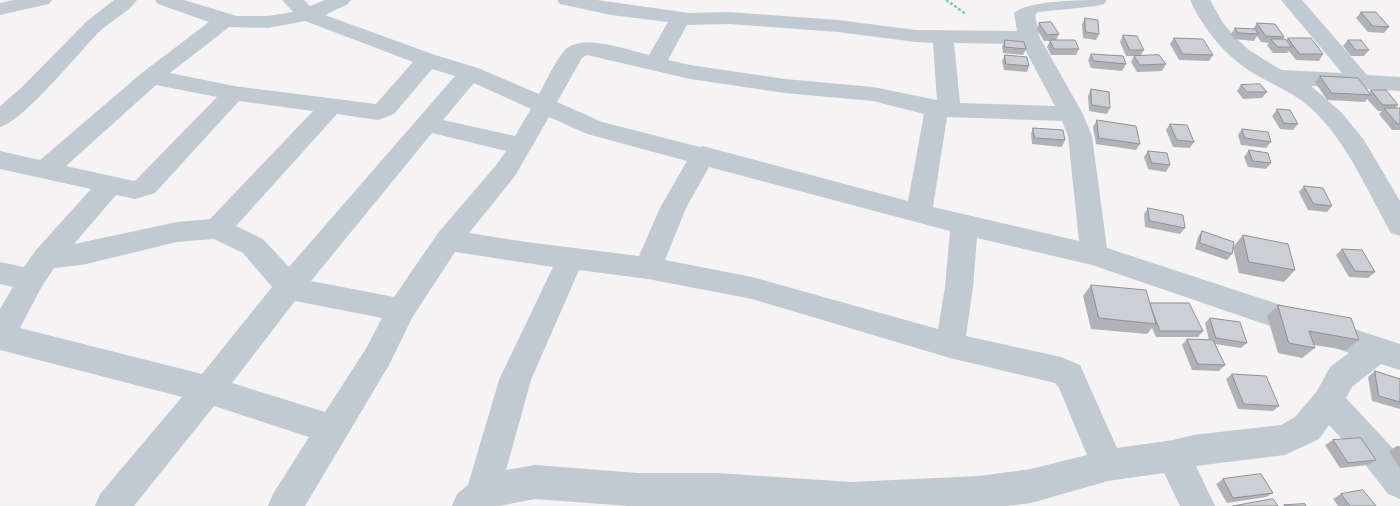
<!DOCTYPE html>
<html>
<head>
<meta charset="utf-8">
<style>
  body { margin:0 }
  canvas { display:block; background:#f5f3f3 }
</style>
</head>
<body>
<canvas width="1400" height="506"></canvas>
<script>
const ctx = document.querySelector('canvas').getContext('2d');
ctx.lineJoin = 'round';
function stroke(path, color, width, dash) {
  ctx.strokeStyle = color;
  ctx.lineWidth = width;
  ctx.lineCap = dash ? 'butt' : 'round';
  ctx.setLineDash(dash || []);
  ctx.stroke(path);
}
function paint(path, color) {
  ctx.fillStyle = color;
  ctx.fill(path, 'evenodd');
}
stroke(new Path2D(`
  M946,0L966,14`), '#7ad0a6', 2.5, [3, 2]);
paint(new Path2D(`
  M14,0H52L49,4L0,15V3Z
  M114,0H137C128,13 110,21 99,32C78,53 25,120 0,127V106L21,88L86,22Z
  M155,0H184L237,16H268L293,12L282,0H304L310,6L325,0H351L348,4L325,15L435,55L478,68L539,94C547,80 554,63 564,51C580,32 628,50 649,55L668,22L611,15L560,4L557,0H597L689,13L729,12L838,20L916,30L1017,31L1014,13C1028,0 1084,0 1107,0L1104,4L1097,6L1038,12L1035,15L1040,38L1083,114L1092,136L1107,248L1400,344V370L1381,364L1352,387L1346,398L1400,456V499L1388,494L1364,463L1329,425L1319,439L1285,455L1196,466L1215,506H1180L1164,473L1108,481L1031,503L1007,506H628L535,499L499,506H452L457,494L468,485L499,380L553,267L455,252L412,318L389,365L305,506H268L273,494L309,437L214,406L134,506H95L100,494L182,397L0,350V309L13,287L0,284V262L24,267L36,250L91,189L0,169V151L40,160L143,72L209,22L158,4ZM305,21L413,62L376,104L234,86L170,73L229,27L268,28ZM729,24L838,32L916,42L933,43L937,100L873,87L785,79L690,65L668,60L687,25ZM954,43L1022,44L1055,106L960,103ZM587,55L690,79L785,93L873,101L924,114L908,201L703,146L700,147L602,122L557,102L582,58ZM432,69L455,76L289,267L263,239L236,226L337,114L378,120L394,114ZM474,83L531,109L515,136L443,120ZM156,85L217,97L137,179L134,181L66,166ZM239,101L313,111L210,219L177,222L74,244L116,195L135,199L155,193ZM549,117L587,134L687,161L660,208L639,256L526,242L469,233L515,176ZM947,117L1062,121L1068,136L1079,241L933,207ZM432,133L506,151L497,164L438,233L394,297L311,281ZM709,167L950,231L945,287L938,329L752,277L665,260L686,208ZM977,238L1092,265L1349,353L1330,367L1317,391L1295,417L1281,425L1193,435L1173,440L1117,448L1080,365L1061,357L966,336L973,287ZM214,239L243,253L272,287L202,374L20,328L41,288L54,268L82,265L177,242ZM579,270L648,279L752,299L950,358L1055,383L1059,388L1087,455L1031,469L979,476L851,482L717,473H638L535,465L506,470L531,380ZM295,301L382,318L367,347L325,412L232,383Z
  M1190,0H1210L1223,23L1235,37L1249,50L1276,67L1282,70L1342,73L1281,0H1302L1367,75L1400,77V91L1311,86L1341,112L1364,140L1383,172L1400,201V236L1391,233C1367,191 1349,145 1313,110C1297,95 1277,86 1258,76C1227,58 1205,32 1190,0Z`), '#c1cad2');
paint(new Path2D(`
  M1361,12L1389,27L1384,33L1368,32L1356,18Z
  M1085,18L1099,34L1096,40L1083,38L1082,24Z
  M1039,23L1059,34L1056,40L1079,49L1076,55H1051L1047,47L1050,41H1044L1037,29Z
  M1257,23L1284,37L1282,39L1286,40L1288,38L1323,54L1319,61L1296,60L1289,51L1287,53H1273L1267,45L1269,43L1261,42L1257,36L1254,41L1234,39L1231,34L1235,28L1253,29Z
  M1123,35L1144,50L1140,56L1166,64L1162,71L1137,72L1131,62L1134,56H1126L1120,42Z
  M1174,38L1213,55L1209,61L1179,60L1170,44Z
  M1005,40L1026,49L1023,55L1003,53L1002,47Z
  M1348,40L1369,50L1364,56H1351L1343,46Z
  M1091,54L1126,64L1122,71L1091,68L1088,60Z
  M1005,55L1029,66L1027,72L1004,70L1002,61Z
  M1320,76L1369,93L1371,90L1398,105L1395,108H1400V130H1392L1379,114L1382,111H1378L1367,99L1365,102L1327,100L1315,82Z
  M1241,85L1267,92L1262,98L1243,99L1237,91Z
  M1091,89L1110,108L1107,114L1089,111L1088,96Z
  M1277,109L1298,124L1293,130L1280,129L1272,116Z
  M1097,120L1140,144L1136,150L1096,144L1093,127Z
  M1170,124L1194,142L1190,148L1173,147L1166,130Z
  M1033,128L1065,140L1062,147L1032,144L1031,134Z
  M1242,129L1271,142L1266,148L1241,145L1238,135Z
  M1249,150L1271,163L1266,169L1248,167L1244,157Z
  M1148,151L1170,165L1166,172L1148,169L1144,157Z
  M1304,186L1332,206L1327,212L1308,210L1299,192Z
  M1148,208L1185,228L1180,234L1145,227L1144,214Z
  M1202,231L1234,246L1243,235L1295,270L1284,282L1239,273L1233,248L1232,254L1227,260L1195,249L1198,237Z
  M1342,249L1375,272L1368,278L1349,277L1336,255Z
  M1091,285L1150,303L1203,331L1198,337H1156L1152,328L1147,334L1091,329L1083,296Z
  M1278,305L1359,340L1346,350L1314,345L1315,348L1302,358L1278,353L1267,316Z
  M1210,318L1247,343L1241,348L1215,344L1225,365L1219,371L1192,370L1182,345L1187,339L1209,340L1205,323Z
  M1375,371L1400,379V409L1372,401L1368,377Z
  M1232,374L1279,406L1273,411L1238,409L1226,379Z
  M1333,440L1376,460L1368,465L1340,468L1325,445Z
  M1397,446H1400V469L1389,451Z
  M1223,479L1273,493L1266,497L1227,503L1216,484Z
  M1341,494L1376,506H1338L1333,499Z`), '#b0b2b7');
const building = new Path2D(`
  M1361,12H1376L1389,27L1373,26Z
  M1085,18L1098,20L1099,34L1086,32Z
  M1051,22L1059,34L1047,35L1039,23Z
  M1257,23L1275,24L1284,37L1266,36Z
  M1235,28L1255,29L1258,34L1238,33Z
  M1123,35L1137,36L1144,50H1130Z
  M1174,38L1203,39L1213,55L1183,54Z
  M1288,38H1311L1323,54H1300Z
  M1271,39H1285L1292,47H1278Z
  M1005,40L1024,42L1026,49L1005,47Z
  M1050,40H1075L1079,49H1054Z
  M1348,40H1361L1369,50H1356Z
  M1091,54L1123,56L1126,64L1094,61Z
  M1005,55L1027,57L1029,66L1006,64Z
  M1159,55L1166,64L1140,65L1134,56Z
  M1320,76L1358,78L1371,95L1332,93Z
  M1260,84L1267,92H1247L1241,85Z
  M1091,89L1109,92L1110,108L1092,105Z
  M1371,90H1386L1398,105H1383Z
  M1384,108H1400V124H1398Z
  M1277,109L1290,110L1298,124L1284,123Z
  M1097,120L1136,126L1140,144L1099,138Z
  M1170,124L1187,125L1194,142L1177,140Z
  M1033,128L1063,130L1065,140L1035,138Z
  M1242,129L1268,132L1271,142L1245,138Z
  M1249,150L1268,153L1271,163L1253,161Z
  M1148,151L1167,153L1170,165L1152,163Z
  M1304,186L1323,188L1332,206L1314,204Z
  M1148,208L1183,215L1185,228L1150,221Z
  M1202,231L1234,242L1232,254L1200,243Z
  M1243,235L1288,244L1295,270L1249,262Z
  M1342,249L1362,250L1375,272L1355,271Z
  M1091,285L1146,290L1156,324L1099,318Z
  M1150,303H1189L1203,331H1160L1153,313Z
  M1278,305L1351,318L1359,340L1309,331L1315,348L1289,343Z
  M1210,318L1240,322L1247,343L1216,338Z
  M1187,339L1213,340L1225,365L1198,364Z
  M1375,371L1400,379V402L1379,396Z
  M1232,374L1266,376L1279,406L1244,404Z
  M1361,438L1376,460L1348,463L1333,440Z
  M1261,474L1273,493L1233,498L1223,479Z
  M1363,490L1376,506H1350L1341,494Z
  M1273,499L1278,506H1233Z
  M1305,504L1306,506H1285L1284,505Z`);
paint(building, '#cdcfd5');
stroke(building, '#909195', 1);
</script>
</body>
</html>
